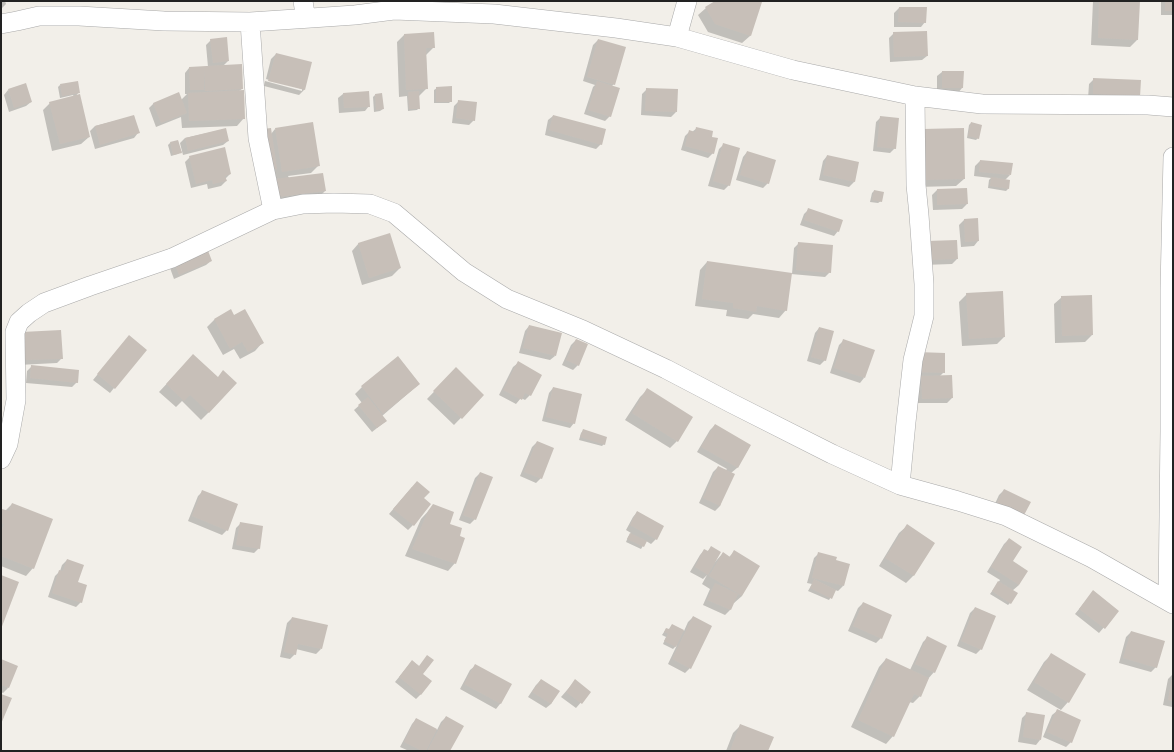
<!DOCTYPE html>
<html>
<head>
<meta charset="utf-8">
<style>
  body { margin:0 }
  #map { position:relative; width:1174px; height:752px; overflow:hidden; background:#f2efe9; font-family:"Sofia Sans Condensed",sans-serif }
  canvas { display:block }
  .frame { position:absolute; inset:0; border:2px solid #222; pointer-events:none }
</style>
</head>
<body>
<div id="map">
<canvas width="1174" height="752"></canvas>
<div class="frame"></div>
</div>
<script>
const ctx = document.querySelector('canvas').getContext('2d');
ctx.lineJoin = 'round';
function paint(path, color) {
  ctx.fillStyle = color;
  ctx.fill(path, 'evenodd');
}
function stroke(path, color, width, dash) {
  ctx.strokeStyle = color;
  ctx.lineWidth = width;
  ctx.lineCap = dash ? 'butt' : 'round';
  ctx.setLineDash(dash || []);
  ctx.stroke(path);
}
paint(new Path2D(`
  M1,1H5L6,4L1,9Z
  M716,1H758L761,2L750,36L742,43L708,32L698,15L706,8Z
  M1093,1H1139L1137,40L1130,47L1091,45Z
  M1161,1H1173V15H1161Z
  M899,8L925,22L921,27H894V13Z
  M894,33L927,56L922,60L890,62L889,38Z
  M404,35L434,47L426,55L427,88L419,96V108L417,110L408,111L407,96L399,97L397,42Z
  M211,40L228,61L223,66L242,89L239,91L244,118L237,126L182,128L181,117L156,127L149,108L154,103L181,100L187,94H185V73L189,68L208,67L206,45Z
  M598,40L614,84L612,86L610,116L605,121L584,114L593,87L595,85L583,81L593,45Z
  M276,54L311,63L304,90L299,95L264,86L265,81L302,91V89L266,79L271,59Z
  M942,72L962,88L958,93L937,92V76Z
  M1094,79L1139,96L1088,99L1089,84Z
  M60,85L79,92L75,97L89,137L81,144L52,151L43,110L50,103L74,97L73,95L60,98L58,87Z
  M437,88L451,101L449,103H434V90Z
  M647,89L676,112L671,117L641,115L642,94Z
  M8,90L31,102L26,106L9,112L4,95Z
  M343,94L369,106L365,111L339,113L338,98Z
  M375,95L383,109L380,111L374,112L373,97Z
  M459,101L474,120L469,125L452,123L454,106Z
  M134,116L138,133L134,138L95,149L90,131L95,126Z
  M553,116L601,144L596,149L545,135L548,120Z
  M881,117L895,148L890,153L873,151L876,122Z
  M971,123L978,138L976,140L967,138L969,125Z
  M697,128L710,137L713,153L708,158L681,150L685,136L690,131L692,132Z
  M225,129L228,141L223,145L183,155L180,143L185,138Z
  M275,129L319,165L311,173L288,176L289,178L325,191L320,196L273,201L271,185L277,178L275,179L271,134Z
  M916,137L964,179L956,186L916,187Z
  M178,141L180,151H182L178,154L171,156L168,145L170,143Z
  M724,144L729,185L724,190L708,186L719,149Z
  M747,152L768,183L763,188L736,180L743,157Z
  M827,156L858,163L854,182L849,187L819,180L823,161Z
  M190,157L230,174L225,179L226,181L221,186L208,189L207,184L191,188L185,162Z
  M980,161L1010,175L1005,180L1008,189L1006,191L988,188L989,180L991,178L974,176L975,166Z
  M966,189L967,204L962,209L933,210L932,195L937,190Z
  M874,191L881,201L878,203L870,202L872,193Z
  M809,209L838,231L834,236L800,225L804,214Z
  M977,219L978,241L974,246L961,247L959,225L964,220Z
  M359,243L400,268L392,276L362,285L352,251Z
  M799,243L830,272L825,277L791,274L786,310L779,318L753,314L748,319L726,316L727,310L695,306L700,270L707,262L792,274L794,248Z
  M922,247L957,259L952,264L923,265Z
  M211,261L206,265L174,279L170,268Z
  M967,294L1004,337L997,344L962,346L959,302Z
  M1062,297L1092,335L1085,342L1055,343L1054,304Z
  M231,311L234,316L262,343L255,351L240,359L234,349L223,355L207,327L214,320Z
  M529,326L555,356L550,360L519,353L525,331Z
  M819,328L825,360L820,365L807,361L815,333Z
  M17,338L62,358L57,363L18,365Z
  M576,340L578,365L573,370L562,365L571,345Z
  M844,340L864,378L860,383L830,373L839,345Z
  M124,342L114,388L110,393L93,380Z
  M912,358L944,372L940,376L952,398L947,403H917V381L921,377L912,376Z
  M186,363L209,412L201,420L182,401L176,407L159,392Z
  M518,363L530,395L525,400L521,398L516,404L499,395L513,367Z
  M32,366L77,382L72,387L26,383L27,371Z
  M456,369L483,395L454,425L427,399Z
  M419,384L411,391L382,416L386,421L372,432L354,410L362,403L355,394L362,387Z
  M553,388L574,423L570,428L542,421L549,393Z
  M647,390L677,441L670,448L625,420L640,397Z
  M715,425L750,446L737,468L731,473L720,506L715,511L699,503L713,472L718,467L726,470L727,469L697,452L710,430Z
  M583,431L604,444L602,446L579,440L581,433Z
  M537,442L541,478L536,483L520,476L532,447Z
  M480,473L475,519L470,524L459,520L475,478Z
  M412,487L423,499L413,525L408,530L389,514Z
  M1004,490L1029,502L993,508L999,495Z
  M203,491L227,530L222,535L188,521L198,496Z
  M12,504L33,568L26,576L1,566V511L3,510L5,511Z
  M433,506L449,525L455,563L448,571L405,556L421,519Z
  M637,512L656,539L651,544L646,541L641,549L626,542L628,537L631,533L626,530L633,517Z
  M241,523L259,548L254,553L232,549L236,528Z
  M907,526L934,543L913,576L906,583L879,566L899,533Z
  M1009,539L1012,561L1019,585L1012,591L1010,603L1008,605L990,594L1000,580L987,572L1004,544Z
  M711,548L715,562L723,553L729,557L734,552L742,596L734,603L733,602L730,610L725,615L703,605L710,589L702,584L707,575L703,579L690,572L700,555L704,550L707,552Z
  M819,553L835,561L843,586L838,591L835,590L829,600L808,591L812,584L807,583L814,558Z
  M67,560L77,583L81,602L76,607L48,597L55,576L60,571L62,565Z
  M1093,592L1118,611L1099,633L1075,614Z
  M863,603L881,638L876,643L848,631L858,608Z
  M975,608L981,649L976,654L957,646L970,613Z
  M693,617L690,668L685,673L668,664L677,645L673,649L663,644L666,637L662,635L666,629L669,630L672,625L684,631L688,622Z
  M292,618L321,649L316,654L296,649L295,654L290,659L280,657L287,623Z
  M1131,632L1156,667L1151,672L1119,663L1126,637Z
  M928,637L934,672L928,679L920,696L913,703L909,702L893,736L886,744L851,727L879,667L886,659L910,670L923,642Z
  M1051,655L1068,702L1061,710L1027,690L1044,662Z
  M1,660L8,688L3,693L1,692Z
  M412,661L419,666L422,674L421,694L416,699L395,682Z
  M475,666L510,685L500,704L496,709L460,689L470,670Z
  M1173,674V706L1172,707L1163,705L1168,679Z
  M541,680L558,691L551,704L546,708L528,697L536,685Z
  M575,681L590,692L576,708L561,697Z
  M1057,711L1071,742L1066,747L1043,737L1052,715Z
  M1027,713L1040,740L1036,745L1018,742L1022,718Z
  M446,717L449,751H409L400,747L412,724L416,719L437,730L441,722Z
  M741,725L767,751H726L733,733Z`), '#0003');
paint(new Path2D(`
  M715,1L762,2L751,36L715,24L705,7Z
  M1099,1H1140L1138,40L1098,38Z
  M1165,1H1173V11H1165Z
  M899,7H927L926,23L898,22Z
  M927,31L928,56L894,57L893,32Z
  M434,32L435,48H426L428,89L406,90L404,34Z
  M227,37L229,61L213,63L210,39Z
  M598,39L626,47L615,85L587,77Z
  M276,53L312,62L305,90L268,81Z
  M242,64L243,89L205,91L204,68V90H190L189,67Z
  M942,71H964L963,88H942Z
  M1093,78L1141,80L1140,97L1093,94Z
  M78,81L80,93L62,96L60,84Z
  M597,81L620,88L611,117L588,110Z
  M26,83L32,102L14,108L8,89Z
  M452,86V102H436V87Z
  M646,88L678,89L677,112L645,111Z
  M244,90L245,119L189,121L188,93Z
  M369,91L370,107L344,108L343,93Z
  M419,91L420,109H409L408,92Z
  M179,92L187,113L161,123L153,103Z
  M382,93L384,109L376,110L375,94Z
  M80,94L90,137L60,144L49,102Z
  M458,100L477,102L475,121L456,118Z
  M134,115L140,133L100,145L95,126Z
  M553,115L606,129L602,145L549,130Z
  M880,116L899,118L896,149L877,147Z
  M313,122L320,166L282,172L275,128Z
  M971,122L982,125L979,139L968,136Z
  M696,127L713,131L712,137L718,138L714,154L685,146L689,130L695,132Z
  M226,128L229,141L188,151L185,138Z
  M271,128L277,169L269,170L263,129Z
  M964,128L965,179L923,180V129Z
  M178,140L182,153L173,155L170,142Z
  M723,143L740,148L730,186L713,181Z
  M225,147L231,174L225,176L227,181L213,184L212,180L196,184L189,156Z
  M747,151L776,160L769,184L740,175Z
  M827,155L859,162L855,182L823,175Z
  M980,160L1013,163L1011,175L979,172Z
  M323,173L326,191L277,197L275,179Z
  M991,177L1010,180L1009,189L990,186Z
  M967,188L968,204L937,205V189Z
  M874,190L884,192L882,202L872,200Z
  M808,208L843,220L839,232L804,220Z
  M978,218L979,241L965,242L964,219Z
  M390,233L401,268L369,278L358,243Z
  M957,240L958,259L927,260V241Z
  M798,242L833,245L831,273L796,270Z
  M207,248L212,261L179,275L174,262Z
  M707,261L792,273L787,311L757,306L756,312L733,308V303L702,299Z
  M1003,291L1005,337L969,339L966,293Z
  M1092,295L1093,335L1062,336L1061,296Z
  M231,309L234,315L245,309L264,343L248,352L242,342L230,349L214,319Z
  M529,325L562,333L556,356L523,348Z
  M819,327L834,331L826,361L811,357Z
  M61,330L63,359L23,360L22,332Z
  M129,335L147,350L115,389L97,374Z
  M576,339L588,344L579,366L566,360Z
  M843,339L875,350L865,378L834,368Z
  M917,352L945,353V373L916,372Z
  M193,354L218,377L223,370L237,383L209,413L190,395L184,401L166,384Z
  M398,356L420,384L383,414L361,386Z
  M518,361L542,375L531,396L525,393L522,400L503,390Z
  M31,365L79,370L78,383L30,378Z
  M456,367L484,395L462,419L433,391Z
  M952,375L953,398L922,399L921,376Z
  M553,387L582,394L575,424L546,417Z
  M647,388L693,417L678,442L632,413Z
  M368,397L387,421L377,428L358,405Z
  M715,424L751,445L738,468L701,447Z
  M583,429L607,437L605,445L580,437Z
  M537,441L554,448L542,479L524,472Z
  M718,466L735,474L720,506L703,498Z
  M480,472L493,477L476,520L463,515Z
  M417,481L430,492L424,498L431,504L414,526L393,509Z
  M1004,489L1031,502L1023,517L997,503Z
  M202,490L238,504L228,531L192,516Z
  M12,503L53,519L34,569L1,556V531L4,524L1,523V512L2,509L9,511Z
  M433,504L454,512L450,524L462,528L460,536L465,538L456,564L412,549L428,511Z
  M637,511L664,526L657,540L630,525Z
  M240,522L263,526L260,549L236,545Z
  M907,524L935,543L914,576L885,558Z
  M630,533L647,541L644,547L627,539Z
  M1009,538L1022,547L1013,561L1028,571L1019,585L991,567Z
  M711,546L721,552L708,575L695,567L704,549L708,551Z
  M734,550L760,566L742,596L709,576L723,552L730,557Z
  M818,552L837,557L836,560L850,564L844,586L812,578Z
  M67,559L84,565L78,582L87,585L82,603L52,593L59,570L63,571Z
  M1,575L19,582L1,629Z
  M814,579L836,590L832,599L810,588Z
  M998,581L1018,593L1011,604L992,591Z
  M715,583L738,594L731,610L707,600Z
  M1093,590L1119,611L1105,629L1079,609Z
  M863,602L892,615L882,639L853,626Z
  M975,607L996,616L982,650L961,641Z
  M693,616L712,626L691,669L672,659Z
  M292,617L328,625L322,649L298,644L296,655L284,652Z
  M672,624L684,630L676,647L664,641L668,634L664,632L666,628L669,629Z
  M1131,631L1165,641L1157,668L1123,658Z
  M927,636L947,646L935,673L915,664Z
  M1051,653L1086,674L1069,703L1034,682Z
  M427,655L434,660L423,674L432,681L421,695L399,677L412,660L419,666Z
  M886,658L929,678L921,697L914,694L894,737L858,720Z
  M1,659L18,666L9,688L1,685Z
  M475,664L512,684L501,704L464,684Z
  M1172,676H1173V701L1168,700Z
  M541,679L560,691L551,704L532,692Z
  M575,679L591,692L582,704L566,692Z
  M1,694L12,698L1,724Z
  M1057,709L1081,720L1072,743L1047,732Z
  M1026,712L1045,715L1041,740L1023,737Z
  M446,716L464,726L450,751H427Z
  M416,718L437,729L426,751H422L404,742Z
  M740,724L774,737L768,751H730Z`), '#c7bfb8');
const minor = new Path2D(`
  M303,1L305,14L311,18L355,15L394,10L494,14L616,28L677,37L793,70L915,96L982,104L1148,105L1173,107
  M250,22L258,138L273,210
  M1,24L17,21L39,16H79L164,21L250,22L311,18
  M677,37L687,1
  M1,459L8,444L16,400L15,332L19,322L29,313L44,303L90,286L172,258L273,210L303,204L334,203L370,204L394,213L464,272L507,299L583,330L666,369L731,403L832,454L900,485L958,501L1006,516L1092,558L1173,604
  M900,485L906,422L913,360L924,316V284L919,215L916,185L915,96
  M1168,601L1170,431V289L1173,157`);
stroke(minor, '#a9a9a9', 20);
stroke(minor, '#fff', 19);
</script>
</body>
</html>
